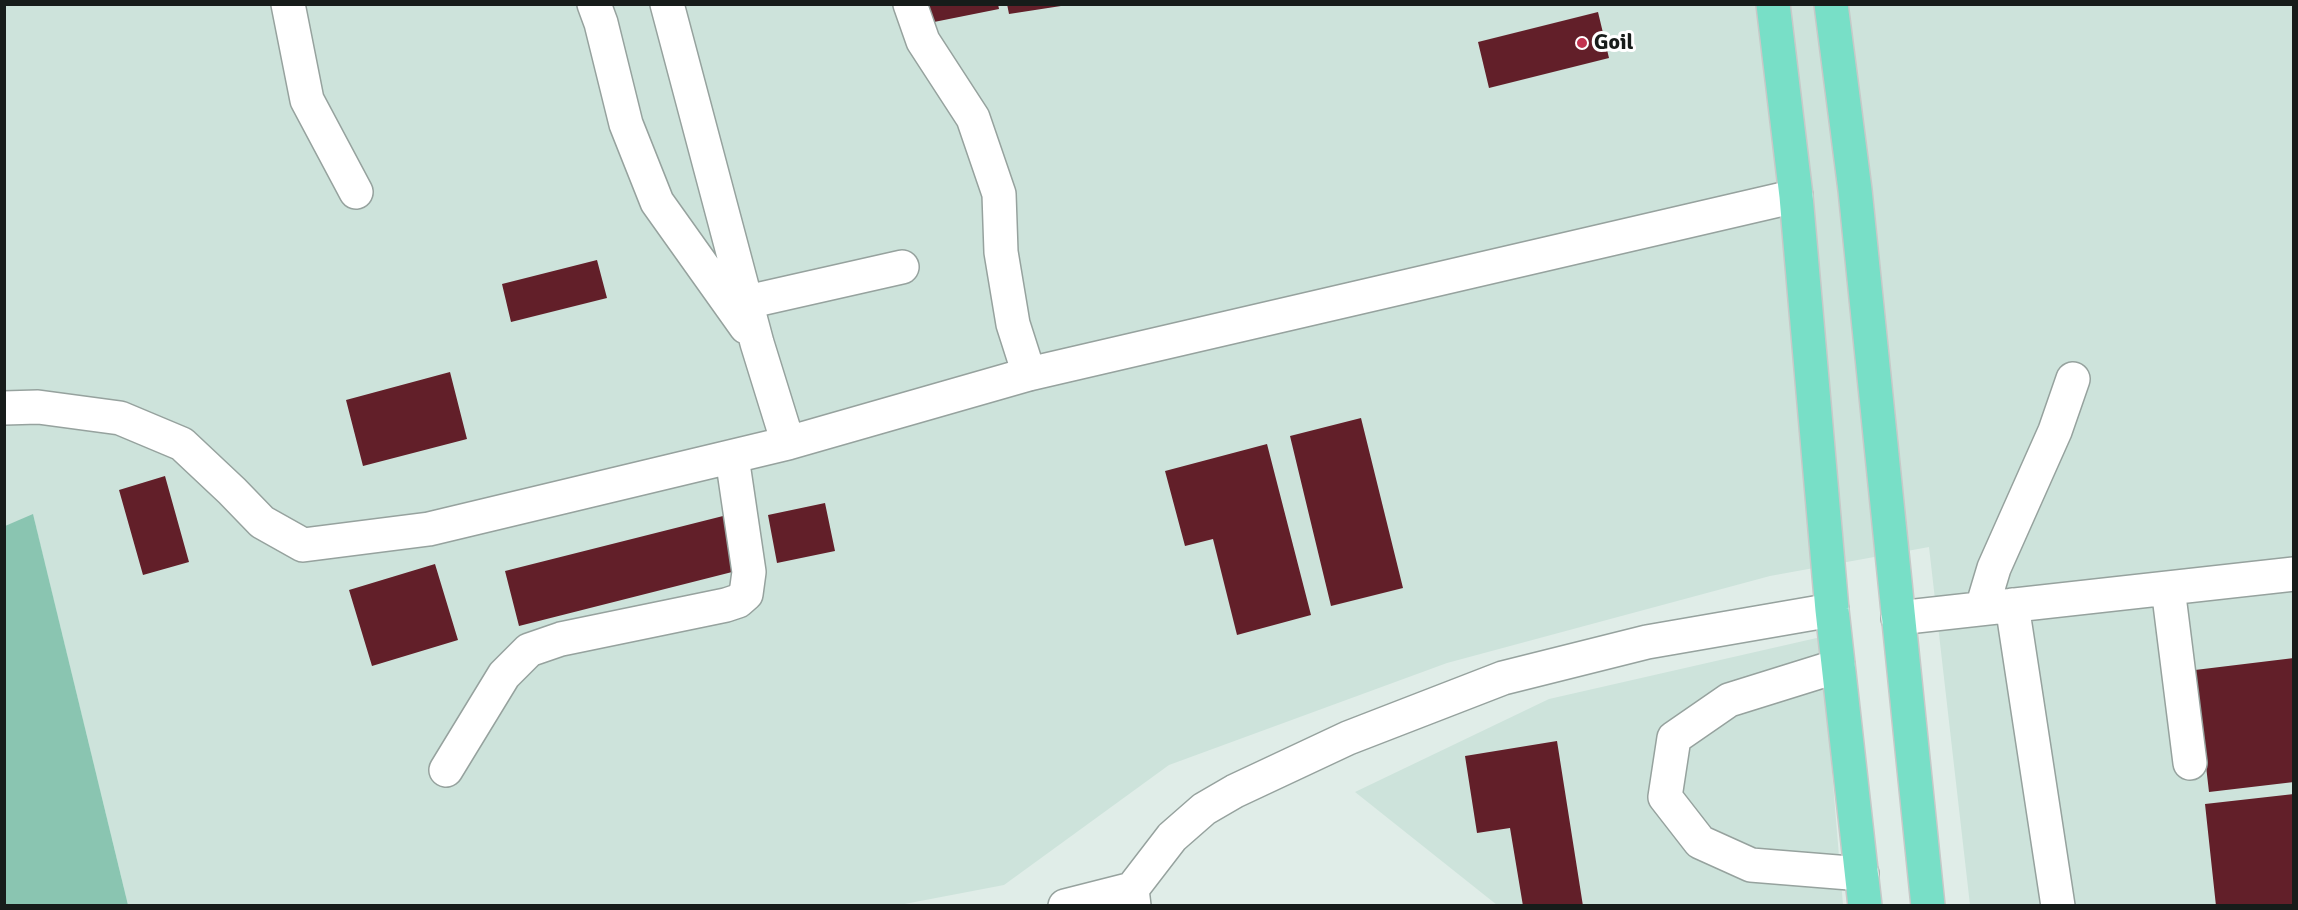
<!DOCTYPE html>
<html>
<head>
<meta charset="utf-8">
<style>
  body { margin:0 }
  #map { position:relative; width:2298px; height:910px; overflow:hidden; background:#e0ede8; font-family:Signika,sans-serif }
  canvas { display:block }
  .frame { position:absolute; inset:0; border:6px solid #171c1a; pointer-events:none }
</style>
</head>
<body>
<div id="map">
<canvas width="2298" height="910"></canvas>
<div class="frame"></div>
</div>
<script>
const ctx = document.querySelector('canvas').getContext('2d');
ctx.lineJoin = 'round';
function paint(path, color) {
  ctx.fillStyle = color;
  ctx.fill(path, 'evenodd');
}
function stroke(path, color, width, dash) {
  ctx.strokeStyle = color;
  ctx.lineWidth = width;
  ctx.lineCap = dash ? 'butt' : 'round';
  ctx.setLineDash(dash || []);
  ctx.stroke(path);
}
function drawText(font, color, halo, rows, align = 'center') {
  ctx.font = font + ' Signika,sans-serif';
  ctx.lineWidth = 6;
  ctx.setLineDash([]);
  ctx.textBaseline = 'middle';
  ctx.strokeStyle = halo;
  ctx.fillStyle = color;
  for (const [text, x, y, turn = 0] of rows) {
    ctx.save();
    ctx.translate(x, y);
    ctx.rotate((+turn || 0) * Math.PI / 180);
    ctx.textAlign = isNaN(turn) ? turn : align;
    if (halo) ctx.strokeText(text, 0, 0);
    ctx.fillText(text, 0, 0);
    ctx.restore();
  }
}
paint(new Path2D(`
  M5,5H2293V905H1970L1929,547L1770,576L1447,663L1169,765L1004,885L894,906L128,905L33,515L5,526Z
  M1821,637L1843,905H1497L1355,792L1549,699Z`), '#cde3db');
paint(new Path2D(`
  M33,514L128,905H5V526Z`), '#8ac5b1');
paint(new Path2D(`
  M920,4H998L999,9L924,24Z
  M1007,4H1061V6L1009,14Z
  M1598,12L1609,58L1489,88L1478,42Z
  M597,260L607,298L511,322L502,284Z
  M450,372L467,439L363,466L346,400Z
  M1361,418L1403,588L1331,606L1290,436Z
  M1267,444L1311,615L1237,635L1213,539L1185,546L1165,471Z
  M165,476L189,562L143,575L119,490Z
  M825,503L835,551L777,563L768,515Z
  M727,515L740,570L519,626L505,571Z
  M435,564L458,640L372,666L349,590Z
  M2294,658V782L2209,792L2195,670Z
  M1557,741L1583,906H1523L1510,828L1477,833L1465,756Z
  M2294,794V906H2216L2205,804Z`), '#621f29');
const minor = new Path2D(`
  M288,4L307,100L356,192
  M594,4L601,23L626,124L657,202L746,327
  M667,4L757,343L788,443
  M910,4L923,41L973,118L999,194L1001,252L1013,324L1029,374
  M747,302L902,267
  M4,408L38,407L120,418L182,444L232,491L262,522L303,545L429,529L788,443L1029,374L1796,196
  M2168,588L2190,763
  M2012,605L2058,906
  M1982,608L1994,568L2055,431L2073,379
  M1898,618L2294,574
  M1838,666L1729,700L1674,738L1665,797L1700,842L1751,865L1862,874
  M446,770L504,675L529,650L561,639L726,605L738,601L746,594L749,572L732,457
  M1065,906L1132,889
  M1134,906L1132,889L1172,837L1204,809L1235,791L1348,738L1503,678L1647,642L1832,610`);
const major = new Path2D(`
  M1773,4L1796,196L1832,610L1865,906
  M1831,4L1855,190L1928,906`);
stroke(minor, '#96a29e', 36);
stroke(major, '#c7c9c8', 36);
stroke(minor, '#fff', 33);
stroke(major, '#78dfc7', 33);
for (const [x, y, r, color] of [
  [1582,43,6,"#c2324e"]
]) {
  const dot = new Path2D();
  dot.arc(x, y, r, 0, 2 * Math.PI);
  ctx.fillStyle = color;
  ctx.fill(dot);
  stroke(dot, '#fff', 2);
}
drawText('bold 22px', '#171c1a', '#fff', [
  ["Goil",1594,43]
], 'left');
</script>
</body>
</html>
